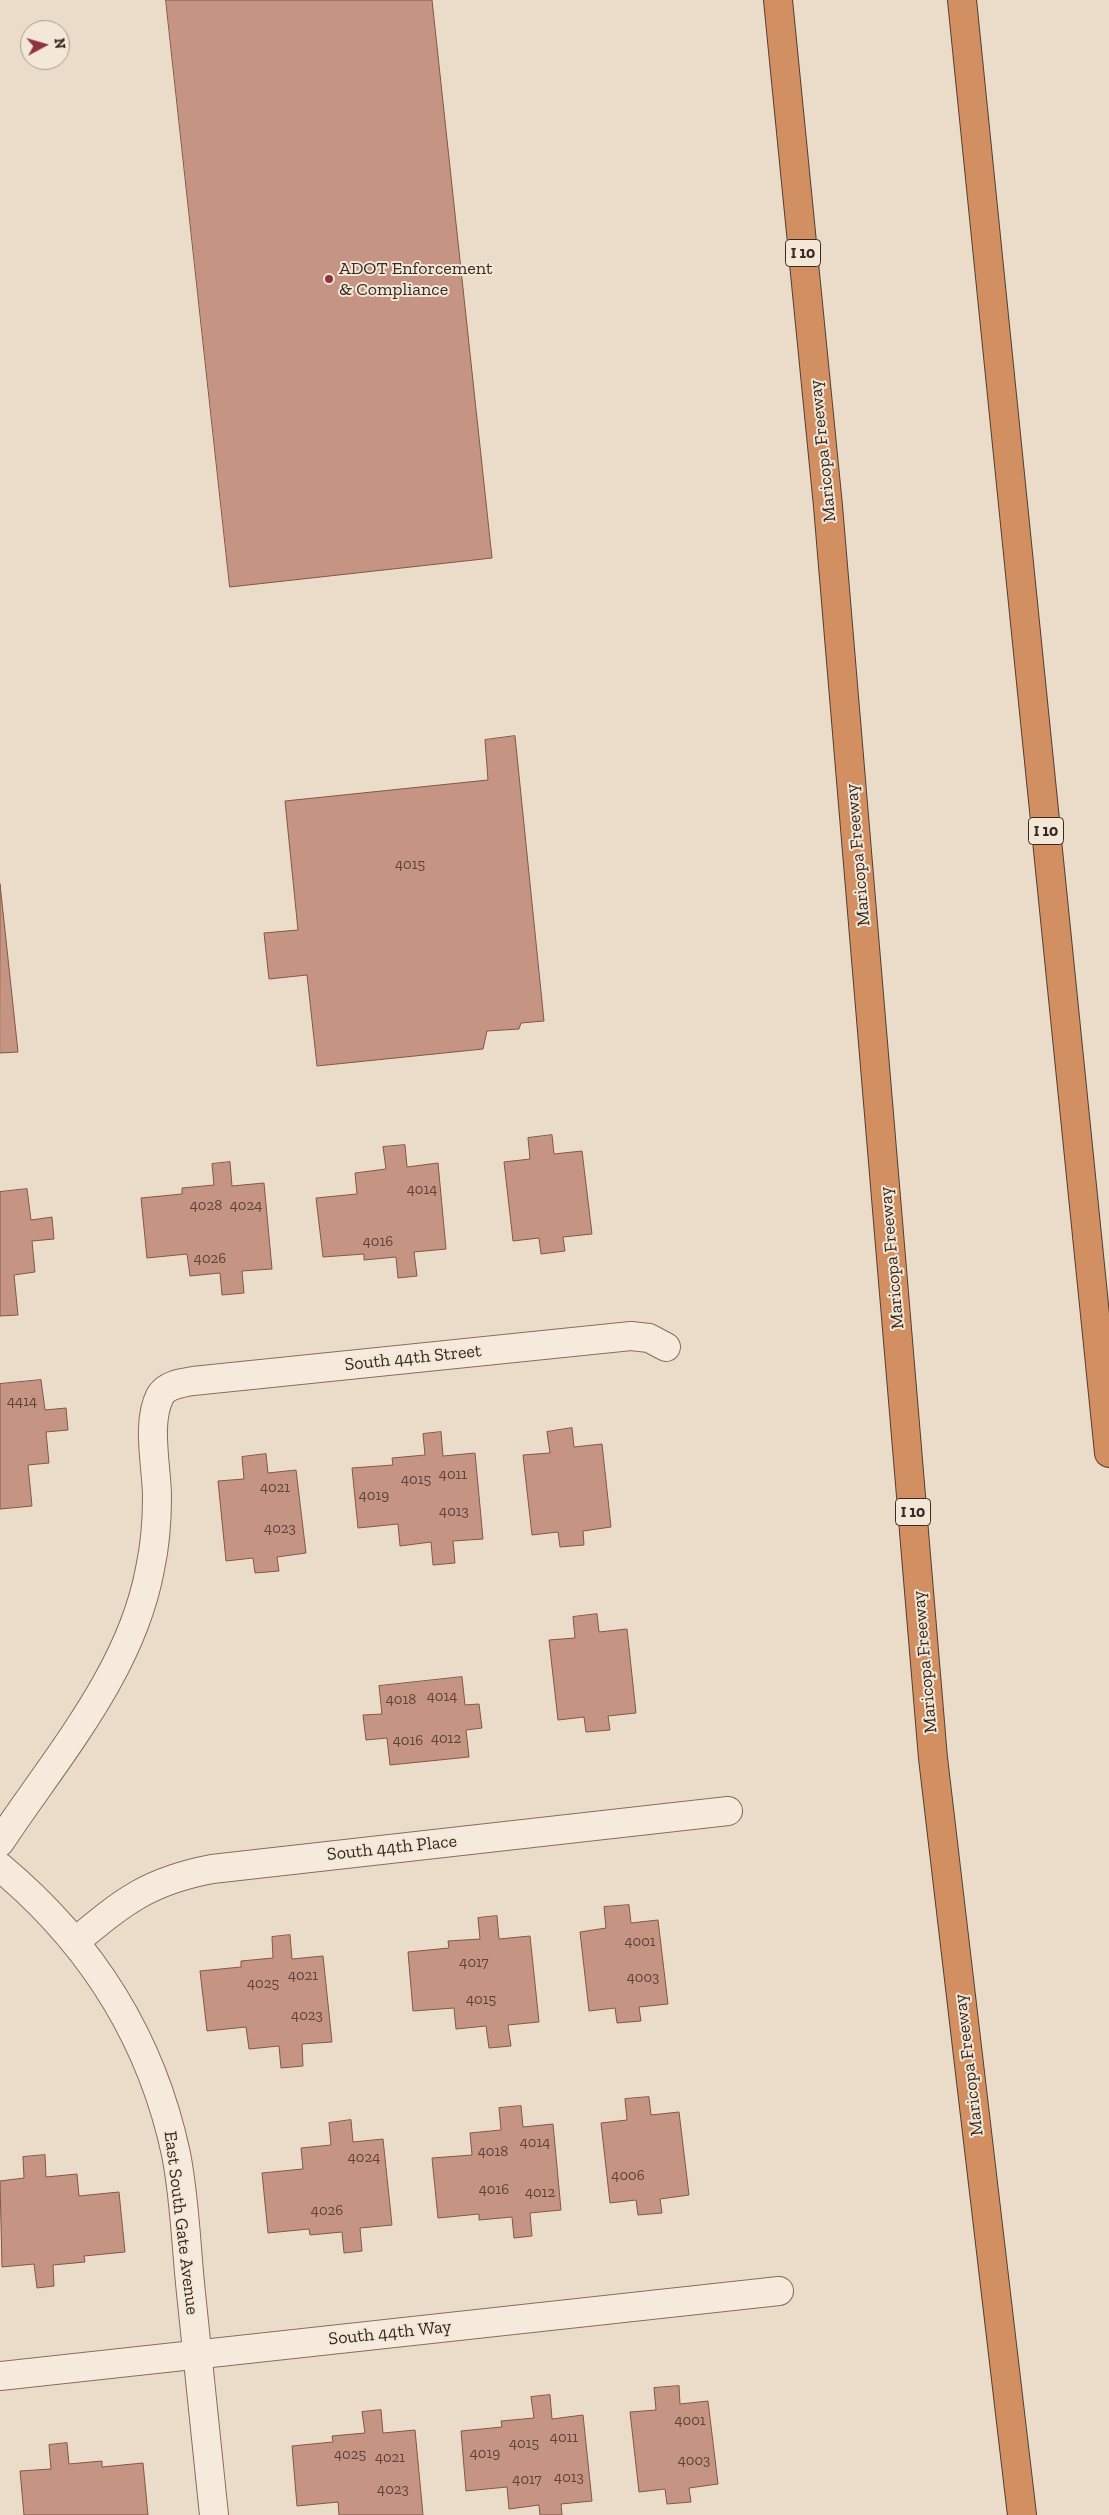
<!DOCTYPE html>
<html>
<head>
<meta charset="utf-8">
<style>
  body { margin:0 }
  #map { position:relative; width:1109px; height:2515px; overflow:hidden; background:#ebdcc9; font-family:"Zilla Slab",serif }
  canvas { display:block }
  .north { position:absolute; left:20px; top:20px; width:50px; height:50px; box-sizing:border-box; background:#f3e7d8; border:1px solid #a89b8f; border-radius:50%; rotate:84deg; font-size:14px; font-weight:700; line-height:20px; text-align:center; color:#382921 }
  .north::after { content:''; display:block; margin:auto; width:18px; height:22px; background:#903442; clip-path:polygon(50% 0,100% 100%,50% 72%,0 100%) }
</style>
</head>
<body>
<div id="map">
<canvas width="1109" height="2515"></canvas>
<div class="north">N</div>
</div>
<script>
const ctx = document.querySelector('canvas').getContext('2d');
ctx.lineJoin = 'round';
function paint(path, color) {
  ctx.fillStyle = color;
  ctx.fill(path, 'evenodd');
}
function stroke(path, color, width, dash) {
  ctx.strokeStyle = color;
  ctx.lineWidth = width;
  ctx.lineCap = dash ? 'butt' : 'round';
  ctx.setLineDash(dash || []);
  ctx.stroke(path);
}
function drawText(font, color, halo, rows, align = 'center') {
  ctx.font = font + ' "Zilla Slab",serif';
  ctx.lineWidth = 4;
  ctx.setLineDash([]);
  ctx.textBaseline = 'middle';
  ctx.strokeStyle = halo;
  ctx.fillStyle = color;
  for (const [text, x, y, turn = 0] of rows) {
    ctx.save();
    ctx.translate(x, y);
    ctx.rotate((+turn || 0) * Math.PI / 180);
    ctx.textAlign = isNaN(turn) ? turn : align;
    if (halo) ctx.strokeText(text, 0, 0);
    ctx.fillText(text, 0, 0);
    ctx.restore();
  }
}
const building = new Path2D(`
  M166,0H432L492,558L230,587Z
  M515,736L544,1021L521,1023L519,1029L487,1031L483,1049L317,1066L307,975L269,979L264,933L298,930L285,801L488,780L485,740Z
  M0,884L18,1052L0,1053Z
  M552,1135L554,1154L582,1151L592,1234L563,1237L565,1251L541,1254L539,1238L513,1241L504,1162L530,1159L528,1138Z
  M405,1145L407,1167L438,1163L446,1249L414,1252L417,1276L398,1278L396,1257L364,1260V1254L323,1257L316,1198L357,1194L355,1173L386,1169L383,1147Z
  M230,1162L232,1186L264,1183L272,1269L242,1271L244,1293L222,1295L220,1273L190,1276L187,1254L147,1258L141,1198L182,1194V1188L214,1185L212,1164Z
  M27,1189L31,1220L52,1217L54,1239L32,1241L35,1272L14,1275L18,1315L0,1316V1192Z
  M41,1380L45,1410L66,1408L68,1430L46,1432L49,1463L28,1465L32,1506L0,1509V1384Z
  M572,1428L574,1447L602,1444L611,1527L583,1531L584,1545L560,1547L558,1532L532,1535L523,1455L550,1453L547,1432Z
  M441,1432L443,1456L475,1453L483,1539L453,1541L455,1563L433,1565L431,1542L400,1546L398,1524L358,1528L352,1468L393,1465L392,1458L425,1455L423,1434Z
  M266,1454L268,1473L296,1470L306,1553L277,1557L279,1571L255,1573L253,1558L226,1561L218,1481L244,1479L242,1457Z
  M597,1614L599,1632L627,1629L636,1713L608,1716L610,1730L586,1732L584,1717L558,1720L549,1640L575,1638L573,1617Z
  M462,1677L465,1705L479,1704L482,1728L466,1730L469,1757L390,1765L387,1738L366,1740L363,1715L382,1714L379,1686Z
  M629,1905L631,1923L658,1920L668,2004L639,2007L641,2021L617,2023L615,2008L589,2011L580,1932L606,1928L604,1907Z
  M497,1916L499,1939L530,1936L539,2022L508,2025L511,2046L489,2048L486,2026L456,2029L454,2008L413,2011L408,1952L449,1948L448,1941L480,1939L478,1918Z
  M290,1935L292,1959L323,1956L332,2042L302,2044L303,2066L281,2068L279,2046L249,2049L246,2027L207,2031L200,1971L241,1967V1961L273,1958L272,1937Z
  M649,2097L651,2115L679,2112L689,2195L660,2199L662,2213L638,2215L636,2200L610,2203L601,2123L627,2120L625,2099Z
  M521,2106L523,2127L553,2124L561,2210L530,2213L532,2236L514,2238L512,2217L479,2220V2214L438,2218L432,2158L472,2155L470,2133L501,2130L499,2108Z
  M351,2120L353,2142L383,2139L392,2225L360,2228L362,2251L344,2253L342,2232L310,2235L309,2229L268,2233L262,2173L303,2169L301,2148L331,2145L329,2123Z
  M45,2155L46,2177L77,2174L79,2196L119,2192L125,2252L84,2256L85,2262L53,2265L54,2286L37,2288L34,2264L2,2267L0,2181L24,2178L23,2157Z
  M679,2386L680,2404L708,2401L718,2484L689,2488L691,2502L667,2504L665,2489L639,2492L630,2412L656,2410L654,2388Z
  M550,2395L552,2419L583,2415L592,2501L561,2504L562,2515H540L539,2505L509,2509L507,2487L466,2491L461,2431L502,2427L501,2421L534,2418L531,2397Z
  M381,2410L383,2433L415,2430L423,2515H339L338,2502L297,2506L292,2446L333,2442L332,2436L365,2433L362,2412Z
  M67,2443L69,2464L102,2461V2467L143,2463L148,2515H24L20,2471L51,2469L49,2445Z`);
paint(building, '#c69482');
stroke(building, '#835647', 1);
const street = new Path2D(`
  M0,1842C57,1756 131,1672 150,1569C155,1546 157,1521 157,1497C157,1468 146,1423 160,1396C166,1385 181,1383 193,1381L631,1336L649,1338L666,1347
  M0,1867C91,1943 151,2037 176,2154C185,2199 186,2247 191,2293C198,2367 206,2441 214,2515
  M76,1941C124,1901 149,1881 212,1869L728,1811
  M0,2376L779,2291`);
const highway = new Path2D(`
  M778,0L828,506L933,1758L1022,2515
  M962,0L1109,1453`);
stroke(street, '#866e5f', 30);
stroke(highway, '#543d33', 30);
stroke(street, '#f6eadc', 28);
stroke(highway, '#d29062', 28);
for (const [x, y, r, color] of [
  [329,279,5,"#903442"]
]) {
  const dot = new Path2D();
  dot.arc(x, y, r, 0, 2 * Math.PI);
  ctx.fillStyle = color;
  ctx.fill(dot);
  stroke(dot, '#f3e7d8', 2);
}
drawText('15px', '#5c4439', null, [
  ["4015",410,865],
  ["4014",422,1190],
  ["4028",206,1206],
  ["4024",246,1206],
  ["4016",378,1242],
  ["4026",210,1259],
  ["4414",22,1402],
  ["4011",453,1475],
  ["4015",416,1480],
  ["4021",275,1488],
  ["4019",374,1496],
  ["4013",454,1512],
  ["4023",280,1529],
  ["4014",442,1697],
  ["4018",401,1700],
  ["4012",446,1739],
  ["4016",408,1741],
  ["4001",640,1942],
  ["4017",474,1963],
  ["4021",303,1976],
  ["4003",643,1978],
  ["4025",263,1984],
  ["4015",481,2000],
  ["4023",307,2016],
  ["4014",535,2143],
  ["4018",493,2152],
  ["4024",364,2158],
  ["4006",628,2176],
  ["4016",494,2190],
  ["4012",540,2193],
  ["4026",327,2211],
  ["4001",690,2421],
  ["4011",564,2438],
  ["4015",524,2444],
  ["4019",485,2454],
  ["4025",350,2455],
  ["4021",390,2458],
  ["4003",694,2461],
  ["4013",569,2478],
  ["4017",527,2480],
  ["4023",393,2490]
]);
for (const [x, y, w] of [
  [803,253,35],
  [1046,831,35],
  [913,1512,35]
]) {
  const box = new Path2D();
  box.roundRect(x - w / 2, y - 13.5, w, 27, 4);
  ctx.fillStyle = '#f3e7d8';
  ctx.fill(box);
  stroke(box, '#382921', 1);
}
drawText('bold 16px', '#382921', null, [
  ["I 10",803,253],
  ["I 10",1046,831],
  ["I 10",913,1512]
]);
drawText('18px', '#382921', '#f3e7d8', [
  ["ADOT Enforcement",339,269],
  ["& Compliance",339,290]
], 'left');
drawText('18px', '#382921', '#f3e7d8', [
  ["Maricopa Freeway",823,451,-96],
  ["Maricopa Freeway",858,855,-95],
  ["Maricopa Freeway",892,1258,-95],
  ["South 44th Street",413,1358,-6],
  ["Maricopa Freeway",925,1662,-95],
  ["South 44th Place",392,1848,-6],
  ["Maricopa Freeway",969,2065,-97],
  ["East South Gate Avenue",181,2223,83],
  ["South 44th Way",390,2333,-6]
]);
</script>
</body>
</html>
